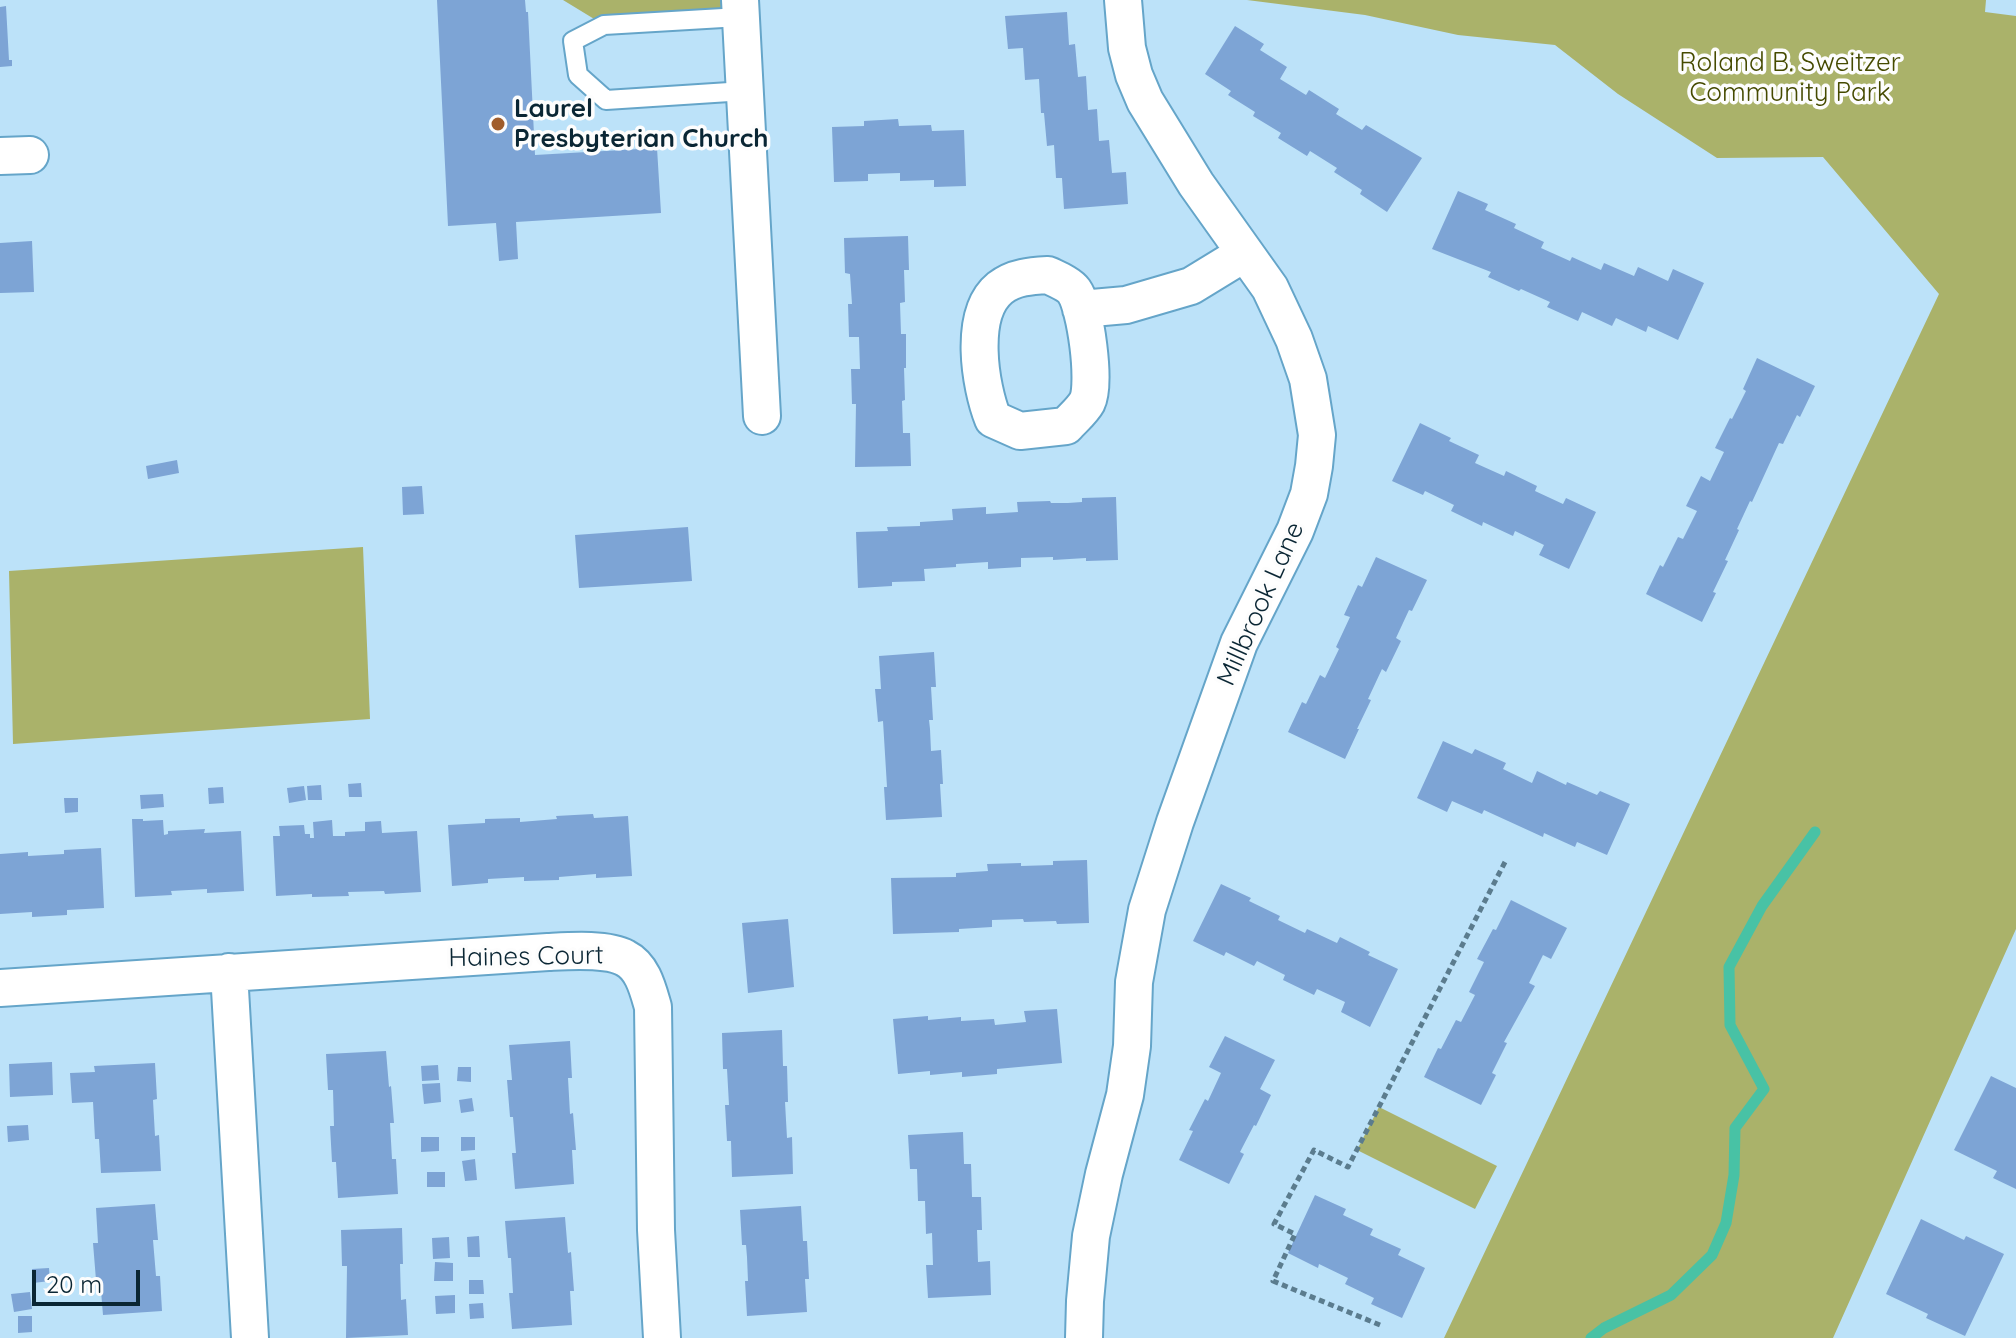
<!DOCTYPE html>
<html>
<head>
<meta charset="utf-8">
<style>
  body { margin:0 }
  #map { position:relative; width:2016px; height:1338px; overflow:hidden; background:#bce2f9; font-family:Quicksand,sans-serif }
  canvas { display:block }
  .scale { position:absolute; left:32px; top:1270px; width:108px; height:36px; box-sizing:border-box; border:4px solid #0a2634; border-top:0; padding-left:10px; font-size:24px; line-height:28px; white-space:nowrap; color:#0a2634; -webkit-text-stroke:6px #fdfdfd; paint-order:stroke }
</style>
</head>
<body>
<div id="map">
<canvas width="2016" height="1338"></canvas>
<div class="scale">20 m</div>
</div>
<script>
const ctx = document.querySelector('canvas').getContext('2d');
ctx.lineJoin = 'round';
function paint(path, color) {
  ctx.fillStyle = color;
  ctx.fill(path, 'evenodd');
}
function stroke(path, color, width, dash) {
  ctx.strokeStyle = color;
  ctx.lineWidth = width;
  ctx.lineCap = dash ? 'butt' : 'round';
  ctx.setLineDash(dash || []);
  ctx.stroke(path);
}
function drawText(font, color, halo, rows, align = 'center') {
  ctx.font = font + ' Quicksand,sans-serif';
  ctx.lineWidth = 7;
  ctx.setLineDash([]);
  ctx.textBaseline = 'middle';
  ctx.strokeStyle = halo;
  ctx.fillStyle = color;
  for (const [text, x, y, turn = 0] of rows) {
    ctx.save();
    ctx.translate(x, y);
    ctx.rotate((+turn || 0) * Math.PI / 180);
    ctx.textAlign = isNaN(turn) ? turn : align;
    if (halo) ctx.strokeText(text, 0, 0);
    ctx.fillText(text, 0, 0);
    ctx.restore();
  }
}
paint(new Path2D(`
  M563,0H740V17L604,25Z
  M1247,0H1986L1985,12L2016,16V929L1833,1338H1444L1939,294L1823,157L1717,158L1618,94L1555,45L1458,35L1365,15Z
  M363,547L370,719L13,744L9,571Z
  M1379,1107L1497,1166L1475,1209L1357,1150Z`), '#aab26a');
stroke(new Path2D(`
  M1591,1338L1604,1328L1671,1295L1712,1255L1726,1223L1734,1175L1735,1128L1764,1089L1730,1025L1729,967L1762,906L1815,832`), '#48c2a5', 11);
paint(new Path2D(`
  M437,0H525L526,12H528L535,155L657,148L661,213L516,222L518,259L499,261L496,223L448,226Z
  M6,6L9,60H12V66L0,67V7Z
  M1067,12L1069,45L1075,44L1078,77L1086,76L1088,110L1097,109L1099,141L1109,140L1112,173L1126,172L1128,204L1064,209L1062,178H1056L1054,145L1047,146L1044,113H1041L1039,79L1025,80L1023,48L1008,49L1005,16Z
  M1235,26L1264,44L1260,50L1287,67L1280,79L1306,95L1309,90L1339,109L1336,114L1362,130L1366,125L1422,158L1387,212L1360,194L1362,190L1334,172L1337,168L1310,151L1307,156L1278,138L1281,133L1253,116L1255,112L1228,95L1231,91L1205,74Z
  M898,119L899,126L931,125L932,131L964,130L966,186L934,187V180L900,181V173L868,174V181L834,182L832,127L864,126V121Z
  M1458,191L1488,204L1485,210L1516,224L1514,228L1544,242L1541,248L1570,261L1572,257L1601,270L1604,263L1634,276L1638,267L1668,281L1673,269L1704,283L1678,340L1648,326L1646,332L1616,318L1612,326L1582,312L1578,321L1547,307L1550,302L1521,289L1519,291L1488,277L1491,272L1432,249Z
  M908,236L909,270H904L905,302L900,303L901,334H906V368H904L905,400L902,401L903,433H910L911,466L855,467L856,404H852L851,369H860L859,337H849L848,304H852L850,274L845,273L844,238Z
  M32,241L34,292L0,293V243Z
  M1757,358L1815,386L1800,417L1797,415L1783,444L1779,443L1752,502L1750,501L1737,529L1739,530L1725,560L1728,561L1713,592L1716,593L1702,622L1646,594L1660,565L1663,567L1678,537L1683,539L1697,511L1686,506L1701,476L1710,481L1724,452L1715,448L1730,418L1732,419L1746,391L1743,389Z
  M1420,423L1451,438L1449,441L1479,455L1475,463L1504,476L1506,471L1537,486L1535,491L1563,504L1566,498L1596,512L1569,569L1539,555L1544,545L1515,531L1513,536L1483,522L1482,526L1451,511L1454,505L1425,491L1423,495L1392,481Z
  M177,460L179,473L148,479L146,466Z
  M422,486L424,514L403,515L402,487Z
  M1116,497L1118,560L1086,561V558L1053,560V557L1021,558V567L988,569V562L956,564V567L924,569L925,581L892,582V586L858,588L856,532L888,531L887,527L920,526V522L953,520L952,509L986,507V514L1018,512L1017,502L1050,501L1051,503H1068L1082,502V498Z
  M688,527L692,581L579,588L575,535Z
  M1376,557L1427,580L1412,611L1409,610L1396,638L1401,641L1386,672L1382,669L1368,699L1371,700L1357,729H1359L1345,759L1288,732L1302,702L1306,704L1320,675L1325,678L1339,649L1336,647L1350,617L1344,615L1358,585L1362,587Z
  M934,652L936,687H931L933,720H929L930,729L931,751L941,750L943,784H940L942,817L886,820L884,787H887L883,721L878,722L875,689H881L879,656Z
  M1443,741L1472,754L1475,749L1506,763L1503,769L1532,783L1537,771L1566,785L1567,782L1597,795L1600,791L1630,804L1607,855L1577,842L1575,847L1544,833L1543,837L1484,810L1482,814L1452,801L1447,812L1417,798Z
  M361,783L362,797H349L348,784Z
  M321,785L322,800H308L307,786Z
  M304,786L306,800L289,803L287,788Z
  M223,787L224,803L209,804L208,788Z
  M163,794L164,807L141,809L140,795Z
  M64,798H78V812L65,813Z
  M593,814L594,818L628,816L632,876L596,878V874L559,877V880L524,881V877L488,879V883L452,886L448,825L485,823V819L520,818V822L557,819L556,816Z
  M132,819H143V821L163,820L164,835L168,834V831L205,829L204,833L241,831L244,891L207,893V889L171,891L172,895L135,897Z
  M332,820L333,836H345V832L365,831V822L381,821L382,833L417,831L421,892L385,894L384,891L348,892L349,896L312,897V894L276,896L273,836H280L279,826L304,825L305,834H310V838H314L313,822Z
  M101,848L104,908L67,910V915L32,917V912L0,914V854L28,852V856L64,854V850Z
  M1087,860L1089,923L1057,924L1056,921L1024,922L1023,919L992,920V927L959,929V932L893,934L891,878L956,877V873L988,871L987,864L1021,863V866L1053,865V861Z
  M1221,884L1251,898L1249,901L1280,916L1278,920L1305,933L1307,929L1337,943L1340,937L1370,952L1368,955L1398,969L1370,1027L1341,1012L1345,1002L1317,989L1314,995L1283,980L1285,975L1257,961L1254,966L1226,952L1224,956L1193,941Z
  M1511,900L1567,928L1551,959L1543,955L1529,983L1535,986L1504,1042L1507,1043L1492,1073L1496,1075L1481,1105L1424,1077L1438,1048L1441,1049L1456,1020L1461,1022L1475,995L1469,992L1484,962L1477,959L1493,929L1496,930Z
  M788,919L794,987L748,993L742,923Z
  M1057,1009L1062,1063L997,1069V1074L962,1077V1072L930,1075V1071L898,1074L893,1019L928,1016V1020L961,1017V1021L994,1019L995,1025L1026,1022L1024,1011Z
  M782,1030L783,1066H787L788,1102H785L787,1138L792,1137L793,1174L732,1177L731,1141H727L725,1105H729L727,1069H723L722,1033Z
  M1225,1036L1275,1060L1260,1089L1271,1095L1256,1126L1254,1125L1240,1152L1244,1154L1229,1184L1179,1160L1193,1131L1189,1130L1205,1099L1208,1101L1221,1073L1209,1067Z
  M570,1041L572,1078H568L570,1114L573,1113L576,1150H572L574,1184L515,1189L512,1153H516L513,1117H510L507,1080H512L509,1045Z
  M386,1051L389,1087L391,1086L394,1123H390L392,1159H396L398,1194L338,1198L336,1162H332L330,1126H334L333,1090H328L326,1054Z
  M52,1062L53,1095L10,1097L9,1064Z
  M155,1063L157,1099L153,1100L155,1136L159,1135L161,1171L101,1173L99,1139H95L93,1102L72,1103L70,1073L95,1072L94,1066Z
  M438,1065L439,1080L422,1081L421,1066Z
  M458,1067H471V1082L457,1081Z
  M1991,1076L2016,1088V1189L1993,1178L1997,1171L1954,1150Z
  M440,1083L441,1102L424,1104L422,1084Z
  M472,1098L474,1111L461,1113L459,1100Z
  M28,1125L29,1140L8,1142L7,1126Z
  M963,1132L964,1164H971L972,1197H981L982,1230H977L978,1262L990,1261L991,1295L928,1298L926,1265H933L932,1233L926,1234L925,1201H918L917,1169H910L908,1135Z
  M421,1137H439V1151L421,1152Z
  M461,1137H475V1150L461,1151Z
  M475,1159L477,1180L465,1181L462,1161Z
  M427,1172H445V1187H427Z
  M1315,1195L1346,1209L1343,1215L1373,1229L1370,1235L1401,1249L1398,1255L1425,1268L1402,1318L1371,1304L1374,1298L1345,1284L1348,1278L1319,1264L1318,1268L1288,1253Z
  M155,1204L158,1240H153L156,1276H160L162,1311L103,1315L100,1279L96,1280L93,1243H98L96,1208Z
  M801,1206L803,1241H807L809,1279H805L807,1312L747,1316L745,1281H748L747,1257L746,1245H742L740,1210Z
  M565,1217L568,1253L571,1252L574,1291H570L572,1325L512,1329L509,1293H513L511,1258H508L505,1221Z
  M1921,1219L1964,1240L1966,1236L2004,1254L1965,1336L1926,1318L1928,1314L1886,1294Z
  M402,1228L403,1264H400L401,1300L406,1299L408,1335L346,1338L347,1266H342L341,1230Z
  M479,1236L480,1257H468L467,1237Z
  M449,1237L450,1258L433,1259L432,1238Z
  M435,1262L453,1263V1281H434Z
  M49,1268L50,1281L33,1283L32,1269Z
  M469,1280H483L484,1294H469Z
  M30,1292L32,1309L14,1312L11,1294Z
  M455,1295V1313L436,1314L435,1296Z
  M483,1303L484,1318L470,1319L469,1304Z
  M18,1316H32V1332L18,1333Z`), '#7da4d5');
const lane = new Path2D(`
  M740,17L604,25L573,41L578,75L606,100L745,91`);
const street = new Path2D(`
  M740,0L762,416
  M0,156L30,155
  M1048,275C1056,279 1069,284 1074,291C1086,308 1096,384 1087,402C1082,411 1072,419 1066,426L1020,431L993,419C980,386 968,314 1000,288C1014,277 1031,276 1048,275Z
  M1081,309L1126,305L1191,286L1245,253
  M229,972L250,1338
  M0,988L548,952C568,951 607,948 625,958C643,967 648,990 653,1007L656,1230L662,1338
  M1084,1338L1085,1301L1091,1236L1104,1174L1125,1095L1132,1046L1134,982L1147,910L1175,822L1239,643L1295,531L1309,494L1314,466L1317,435L1308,379L1294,339L1270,288L1196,184L1145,101L1134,75L1127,48L1123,0`);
stroke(lane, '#65a5c9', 22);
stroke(street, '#65a5c9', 40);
stroke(new Path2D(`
  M1380,1325L1273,1281L1295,1234L1274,1224L1314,1150L1348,1167L1505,862`), '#5b7c8e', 5, [6, 4]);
stroke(lane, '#fff', 18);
stroke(street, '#fff', 36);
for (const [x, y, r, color] of [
  [498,124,8,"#a05d2c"]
]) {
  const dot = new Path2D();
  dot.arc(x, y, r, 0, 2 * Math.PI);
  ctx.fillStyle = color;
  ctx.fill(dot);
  stroke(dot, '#fdfdfd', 3);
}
drawText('26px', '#454a00', '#fdfdfd', [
  ["Roland B. Sweitzer",1790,63],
  ["Community Park",1790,93]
]);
drawText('bold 26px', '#0a2634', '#fdfdfd', [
  ["Laurel",514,109],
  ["Presbyterian Church",514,139]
], 'left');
drawText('26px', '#0a2634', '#fdfdfd', [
  ["Millbrook Lane",1261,604,-66],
  ["Haines Court",526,957,-1]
]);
</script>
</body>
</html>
